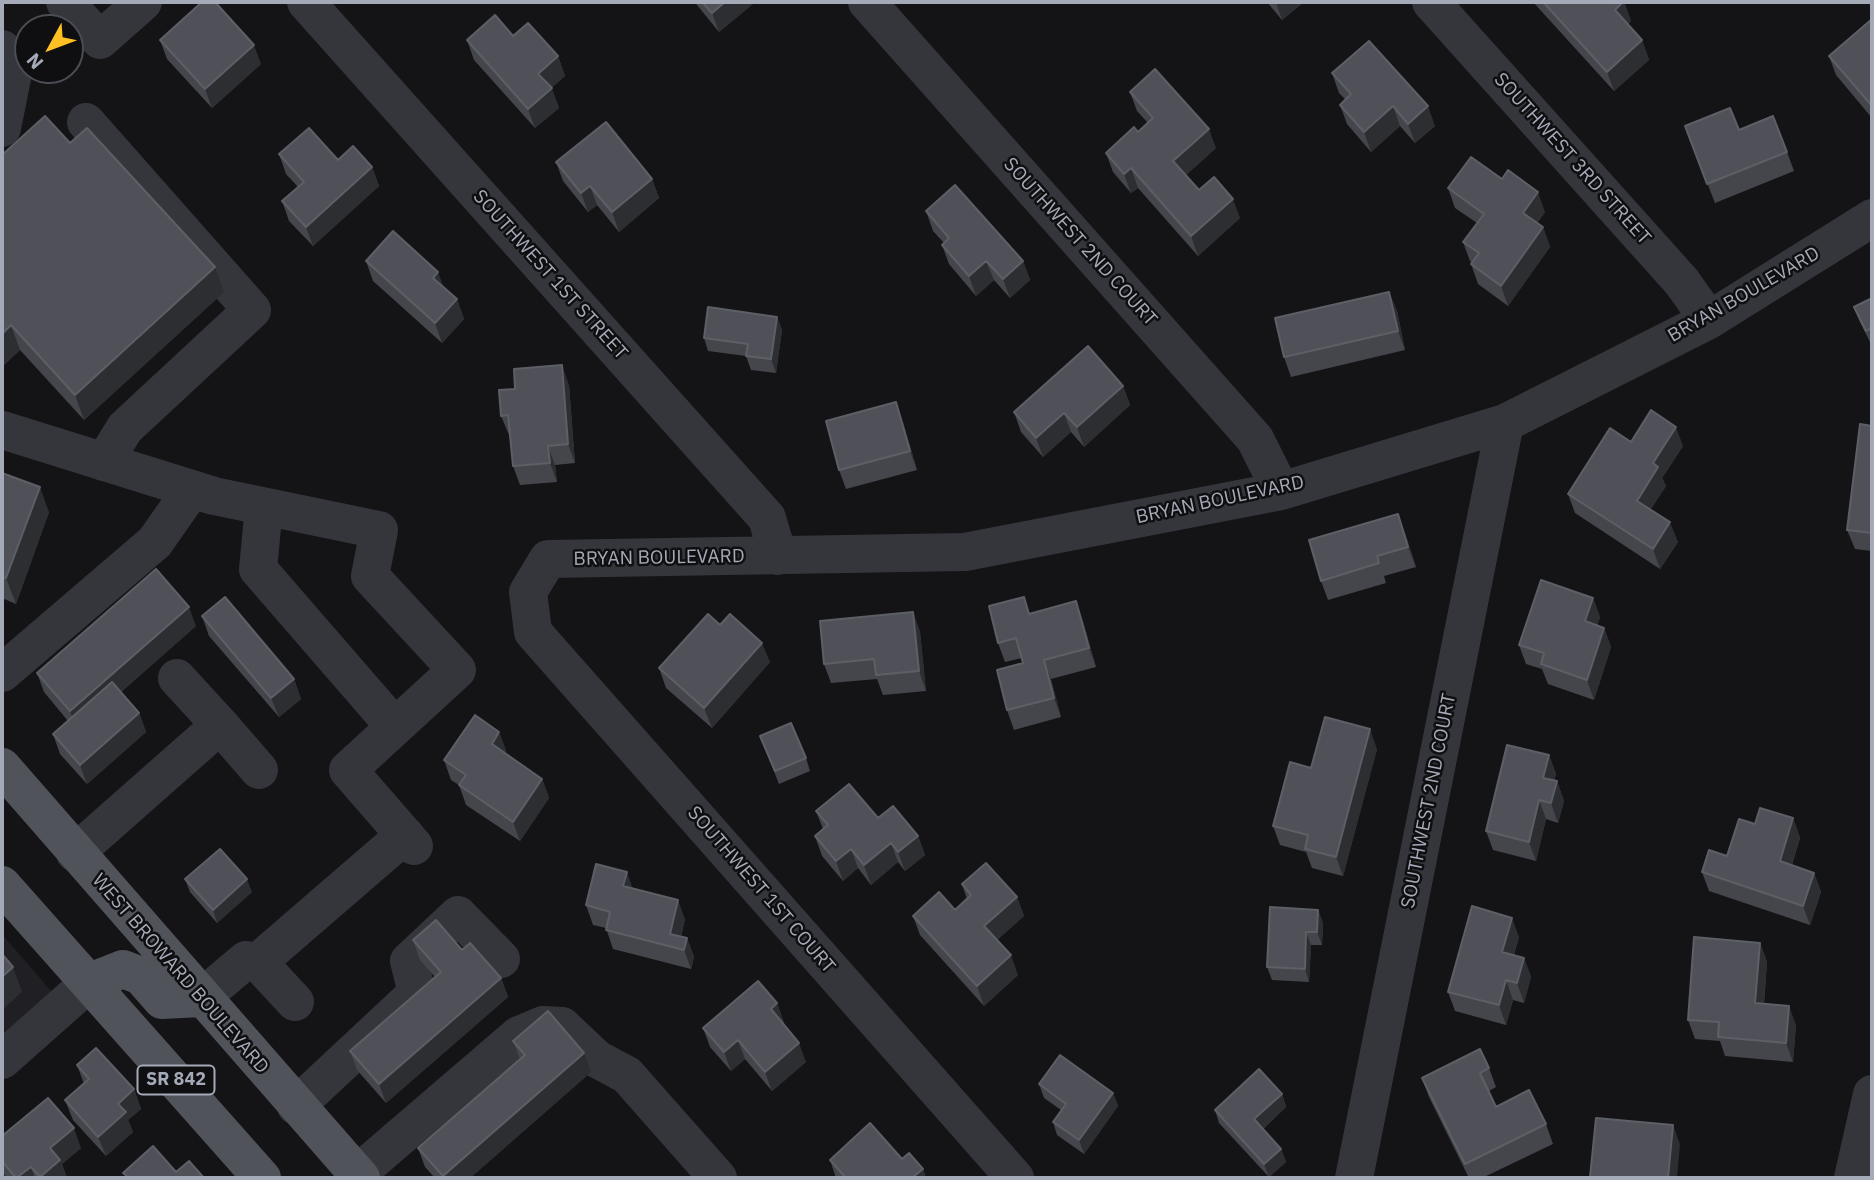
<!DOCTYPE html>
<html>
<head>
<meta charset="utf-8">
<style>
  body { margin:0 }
  #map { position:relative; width:1874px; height:1180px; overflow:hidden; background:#141416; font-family:"IBM Plex Sans",sans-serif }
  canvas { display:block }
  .frame { position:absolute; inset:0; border:4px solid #a5aab8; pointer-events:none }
  .north { position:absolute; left:14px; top:14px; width:70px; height:70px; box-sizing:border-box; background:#0f0f11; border:2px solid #4b4d54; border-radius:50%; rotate:229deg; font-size:19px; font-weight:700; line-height:28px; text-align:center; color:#a5aab8 }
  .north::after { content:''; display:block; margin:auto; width:24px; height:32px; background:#ffc024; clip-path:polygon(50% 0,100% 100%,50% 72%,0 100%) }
</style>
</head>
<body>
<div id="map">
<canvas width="1874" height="1180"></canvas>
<div class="frame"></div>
<div class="north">N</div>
</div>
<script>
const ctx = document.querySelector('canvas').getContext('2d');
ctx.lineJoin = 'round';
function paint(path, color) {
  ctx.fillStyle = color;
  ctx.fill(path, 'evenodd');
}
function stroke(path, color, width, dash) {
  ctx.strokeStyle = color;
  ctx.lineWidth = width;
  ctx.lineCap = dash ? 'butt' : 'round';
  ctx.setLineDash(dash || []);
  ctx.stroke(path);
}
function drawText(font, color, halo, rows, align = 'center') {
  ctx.font = font + ' "IBM Plex Sans",sans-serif';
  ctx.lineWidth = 5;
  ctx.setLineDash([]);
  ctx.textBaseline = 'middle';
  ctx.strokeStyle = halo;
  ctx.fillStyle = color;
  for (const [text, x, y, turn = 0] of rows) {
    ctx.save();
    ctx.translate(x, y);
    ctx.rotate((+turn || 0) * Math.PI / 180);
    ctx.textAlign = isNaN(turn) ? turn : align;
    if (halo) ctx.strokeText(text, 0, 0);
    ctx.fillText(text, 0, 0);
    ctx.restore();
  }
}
paint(new Path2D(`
  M2,934L52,992L2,1036Z`), '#202024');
stroke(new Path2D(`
  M65,2L100,40L143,2
  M306,2L767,518L778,556
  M867,2L1255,439L1281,491
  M1431,2L1682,282L1709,320
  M2,49L15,63L2,128
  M86,122L252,310L125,428L104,462
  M2,430L214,496L379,530L370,576L457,670L348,770L414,846
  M264,507L258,569L395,727
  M2,673L155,542L192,489
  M220,725L259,770
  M75,853L220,725L177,678
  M258,962L405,835
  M201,998L246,960L258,962L295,1002
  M2,1060L90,982
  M296,1106L417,993L409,961L458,915L501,959
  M357,1174L519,1035L543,1025L562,1026L597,1059L627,1075L718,1178
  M1015,1178L533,632L528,592L548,559L965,552L1281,491L1505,423L1709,320L1872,218
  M1354,1178L1505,423
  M1853,1178L1872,1094`), '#35363c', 38);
stroke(new Path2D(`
  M2,767L361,1178
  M2,885L262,1178
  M90,982L123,969L141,976L162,1000L201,998`), '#51535b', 38);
paint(new Path2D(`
  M695,2H754V3L719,32L697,5Z
  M1267,2H1304L1282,20Z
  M1533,2H1624L1631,21L1628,24L1642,40L1649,60L1614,91Z
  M1872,19V118L1836,75L1829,56Z
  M513,36L558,56L565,76L551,88L559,108L535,128L474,60L467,40Z
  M160,40L261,64L212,108L167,59Z
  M1332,73L1435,126L1415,143L1400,126L1371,152L1347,124L1340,105L1345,99L1339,93Z
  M1130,92L1216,148L1186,175L1199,190L1240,218L1198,256L1138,188L1131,193L1113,172L1106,153L1138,132L1148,123L1137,111Z
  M1685,126L1739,130L1787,152L1794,171L1715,203Z
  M70,143L224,292L84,420L20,350L4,365L2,362V155Z
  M279,154L338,160L372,167L379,186L313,246L289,221L282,201L298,187L286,174Z
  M556,162L652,179L659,198L619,232L597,205L588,212L563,181Z
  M1448,188L1545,212L1537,223L1543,227L1550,247L1508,306L1478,284L1471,264L1472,263L1470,261L1463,242L1477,223L1455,208Z
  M926,211L1023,261L1030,280L1010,298L994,280L976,296L949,264L942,245L944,243L933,231Z
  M366,261L444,288L457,299L464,319L442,343L373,281Z
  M1389,292L1397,311L1405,350L1291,377L1284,357Z
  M1872,298V344H1871L1859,320L1854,307Z
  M777,317L782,330L776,373L751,370L746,356L708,351L704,338Z
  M569,385L575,463L555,465L557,482L520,485L513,466L510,435H509L501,416Z
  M1123,386L1130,405L1084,447L1071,432L1043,457L1021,432L1014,412Z
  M903,422L917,470L846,489L839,470Z
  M1872,426V551L1855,549L1847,530Z
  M1631,442L1683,446L1662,478L1666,486L1650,510L1678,542L1660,569L1575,513L1568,494Z
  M2,473L49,512L16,604L2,598Z
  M1405,533L1416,567L1384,576L1386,583L1328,600L1321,581Z
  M1593,598L1600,617L1597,626L1604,628L1611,647L1594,700L1548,684L1542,669L1526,664L1519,645Z
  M913,612L920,632L926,691L883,695L877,679L831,683L824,664Z
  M1030,614L1083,621L1096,667L1051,679L1061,717L1014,730L1007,710L1023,663L1022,658L1005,662L998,643Z
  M202,616L294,679L301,699L279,717L209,636Z
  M720,625L770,662L712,728L666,688L659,668Z
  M196,626L121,692L139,713L146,732L87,784L60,754L53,734L68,721L44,692L37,673Z
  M499,732L506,751L505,753L542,779L549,798L520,841L466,805L459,785L451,780L444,760Z
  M760,736L806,758L810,771L779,784Z
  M1377,749L1343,876L1312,868L1306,852L1280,845L1273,826L1311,768Z
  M1549,755L1556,774L1554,781H1557L1564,801L1558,823L1546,819L1536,861L1493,850L1486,831Z
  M816,811L878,818L918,836L925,855L905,871L898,862L871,885L858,868L843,881L822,856L815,836L823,829Z
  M1793,818L1800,838L1792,865L1814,873L1821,892L1810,925L1709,891L1702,872L1727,856L1755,824Z
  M185,879L252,892L217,923L190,892Z
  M962,884L1017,897L1024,916L997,940L1018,975L984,1006L920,935L913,916L955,910L967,899Z
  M632,888L685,919L681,937L687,938L694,957L691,969L613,949L606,928L593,925L586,905Z
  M1318,910L1323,923L1322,945H1311L1309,982L1272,980L1267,967Z
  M1519,937L1514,955L1524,958L1531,977L1524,1003L1513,1000L1506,1025L1455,1011L1448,992Z
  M413,940L462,950L501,978L508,997L386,1103L357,1070L350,1051L435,977L420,960Z
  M1760,943L1767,962L1764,1004L1796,1025L1793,1062L1725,1056L1720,1041L1695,1039L1688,1020Z
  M777,1003L784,1023L783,1024L806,1062L772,1091L745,1059L731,1071L710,1047L703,1028Z
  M513,1041L591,1072L470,1178H435L425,1167L418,1148L520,1059Z
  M77,1065L134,1089L141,1109L128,1120L133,1132L106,1156L73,1120L65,1100L84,1084Z
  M1489,1068L1496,1087L1489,1091L1496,1107L1546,1124L1553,1144L1482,1178H1469L1429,1097L1422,1078Z
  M1039,1084L1113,1093L1118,1106L1084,1154L1057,1135L1053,1122L1061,1110L1044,1098Z
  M1282,1094L1286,1107L1263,1129L1281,1149L1286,1162L1269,1177L1219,1123L1215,1110Z
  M2,1136L81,1148L62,1164L67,1178H7L2,1172Z
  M830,1160L923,1169L926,1178H836Z`), '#45464c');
paint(new Path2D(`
  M725,2H754V3L719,32L712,13Z
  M1276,2H1304L1282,20Z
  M1624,2L1631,21L1622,29L1615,10Z
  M1642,40L1649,60L1614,91L1607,72Z
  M254,45L261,64L212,108L205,89Z
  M558,56L565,76L545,93L538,74Z
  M552,88L559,108L535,128L528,109Z
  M1393,106L1400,126L1371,152L1364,132Z
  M1428,106L1435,126L1415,143L1408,124Z
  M1209,129L1216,148L1180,180L1173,161Z
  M372,167L379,186L313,246L306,227Z
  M1131,168L1138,188L1131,193L1124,174Z
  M652,179L659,198L619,232L612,212Z
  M590,186L597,205L588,212L581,193Z
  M1538,192L1545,212L1530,232L1523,213Z
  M1233,199L1240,218L1198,256L1191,236Z
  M1543,227L1550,247L1508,306L1501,286Z
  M986,261L994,280L976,296L969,276Z
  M1023,261L1030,280L1010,298L1003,279Z
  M215,267L224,292L84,420L75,395Z
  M438,272L445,291L433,278Z
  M1389,292L1397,311L1405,350L1398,331Z
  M457,299L464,319L442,343L435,323Z
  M777,317L782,330L776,373L771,359Z
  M11,325L20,350L4,365L2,358V334Z
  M562,365L569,385L575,463L568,444Z
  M1123,386L1130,405L1084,447L1077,427Z
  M896,402L903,422L917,470L910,451Z
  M1064,413L1071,432L1043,457L1036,438Z
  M1676,427L1683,446L1662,478L1666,486L1644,520L1637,501L1653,463Z
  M548,446L555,465L557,482L550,463Z
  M40,487L49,512L16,604L6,578Z
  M1398,514L1405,533L1416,567L1408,547Z
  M1670,522L1678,542L1660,569L1653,549Z
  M1593,598L1600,617L1592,641L1585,621Z
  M1076,601L1083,621L1096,667L1089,648Z
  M189,607L196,626L77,730L70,711Z
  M913,612L920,632L926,691L919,671Z
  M1604,628L1611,647L1594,700L1587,680Z
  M762,643L770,662L712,728L704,708Z
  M1044,660L1051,679L1061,717L1054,698Z
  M294,679L301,699L279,717L271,698Z
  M139,713L146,732L87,784L80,765Z
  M1370,729L1377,749L1343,876L1336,857Z
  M499,732L506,751L499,763L492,744Z
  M1549,755L1556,774L1550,797L1543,778Z
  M542,779L549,798L520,841L513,822Z
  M1557,781L1564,801L1558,823L1551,803Z
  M1539,800L1546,819L1536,861L1529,842Z
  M1793,818L1800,838L1787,880L1780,861Z
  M918,836L925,855L905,871L898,852Z
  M891,843L898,862L871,885L864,865Z
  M851,849L858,868L843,881L836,861Z
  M627,872L634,892L623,886Z
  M1814,873L1821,892L1810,925L1803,906Z
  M247,879L252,892L217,923L213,910Z
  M1017,897L1024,916L991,945L984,926Z
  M678,900L685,919L678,948L670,934Z
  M1318,910L1323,923L1322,945L1317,932Z
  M1512,918L1519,937L1509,972L1502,952Z
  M1306,932L1311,945L1309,982L1305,969Z
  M687,938L694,957L691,969L684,950Z
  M1760,943L1767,962L1762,1023L1755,1003Z
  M1011,955L1018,975L984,1006L977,986Z
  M1524,958L1531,977L1524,1003L1517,983Z
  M13,967L22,992L2,1010V977Z
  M501,978L508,997L386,1103L379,1084Z
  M1506,980L1513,1000L1506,1025L1499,1005Z
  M777,1003L784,1023L778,1028L771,1009Z
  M1789,1006L1796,1025L1793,1062L1786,1043Z
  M738,1040L745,1059L731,1071L724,1052Z
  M799,1043L806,1062L772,1091L765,1072Z
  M584,1053L591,1072L470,1178H444L443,1176Z
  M134,1089L141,1109L128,1120L133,1132L106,1156L98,1137L118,1104Z
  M1113,1093L1118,1106L1084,1154L1079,1140Z
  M1282,1094L1286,1107L1259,1132L1254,1119Z
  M1673,1125L1680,1144L1677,1178H1668Z
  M74,1128L81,1148L62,1164L67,1178H41L50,1148Z
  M1281,1149L1286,1162L1269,1177L1264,1164Z
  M31,1167L35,1178H17Z
  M923,1169L926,1178H912Z`), '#2d2e32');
const building = new Path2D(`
  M202,2H215L254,45L205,89L160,40Z
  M702,2H725L712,13Z
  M1543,2H1623L1615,10L1642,40L1607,72Z
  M495,15L513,36L528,23L558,56L538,74L552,88L528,109L467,40Z
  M1872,19V106L1829,56Z
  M1369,41L1428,106L1408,124L1393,106L1364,132L1340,105L1351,94L1332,73Z
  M1155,69L1209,129L1173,161L1199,190L1214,177L1233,199L1191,236L1131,168L1124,174L1106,153L1134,127L1138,132L1153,118L1130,92Z
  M1730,108L1739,130L1773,116L1787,152L1707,184L1685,126Z
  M45,116L70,143L87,128L215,267L75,395L11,325L2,334V155Z
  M606,122L652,179L612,212L590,186L581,193L556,162Z
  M309,128L338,160L353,146L372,167L306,227L282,201L304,182L279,154Z
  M1471,157L1502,179L1508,170L1538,192L1523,213L1543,227L1501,286L1471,264L1479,253L1463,242L1484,214L1448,188Z
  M955,185L1023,261L1003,279L986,261L969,276L942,245L949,238L926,211Z
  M393,231L438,272L433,278L457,299L435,323L366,261Z
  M1389,292L1398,331L1284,357L1275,318Z
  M1872,298V328L1866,331L1854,307Z
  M708,307L777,317L771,359L746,356L748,344L704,338Z
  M1088,346L1123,386L1077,427L1064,413L1036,438L1014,412Z
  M562,365L568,444L548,446L550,463L513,466L508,415L501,416L499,390L515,389L514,369Z
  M896,402L910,451L839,470L826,421Z
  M1651,410L1676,427L1653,463L1658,467L1637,501L1670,522L1653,549L1568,494L1610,428L1631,442Z
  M1860,424L1872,426V533L1847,530Z
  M2,473L40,487L6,578L2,577Z
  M1398,514L1408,547L1377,556L1379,563L1321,581L1309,540Z
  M156,569L189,607L70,711L37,673Z
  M1541,580L1593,598L1585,621L1604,628L1587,680L1541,664L1544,653L1519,645Z
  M225,597L294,679L271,698L202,616Z
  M1024,597L1029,614L1076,601L1089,648L1044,660L1054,698L1007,710L997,670L1023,663L1016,638L998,643L989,606Z
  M913,612L919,671L876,675L874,659L824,664L820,621Z
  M708,614L720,625L730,614L762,643L704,708L659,668Z
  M112,682L139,713L80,765L53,734Z
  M475,715L499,732L492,744L542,779L513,822L459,785L466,775L444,760Z
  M1325,717L1370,729L1336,857L1305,849L1308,835L1273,826L1290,762L1311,768Z
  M791,723L806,758L775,771L760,736Z
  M1507,745L1549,755L1543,778L1557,781L1551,803L1539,800L1529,842L1486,831Z
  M849,784L878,818L893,806L918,836L898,852L891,843L864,865L851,849L836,861L815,836L828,825L816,811Z
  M1760,808L1793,818L1780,861L1814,873L1803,906L1702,872L1709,850L1727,856L1739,819L1755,824Z
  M220,849L247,879L213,910L185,879Z
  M986,863L1017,897L984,926L1011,955L977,986L913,916L939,892L955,910L971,895L962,884Z
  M596,864L627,872L623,886L678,900L670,934L687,938L684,950L606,930L610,912L586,905Z
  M1472,906L1512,918L1502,952L1524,958L1517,983L1506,980L1499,1005L1448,992Z
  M1270,907L1318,910L1317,932H1306L1305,969L1267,967Z
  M436,920L462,950L470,943L501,978L379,1084L350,1051L441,972L413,940Z
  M1694,937L1760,943L1755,1003L1789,1006L1786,1043L1718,1037L1719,1022L1688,1020Z
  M2,954L13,967L2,977Z
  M758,981L777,1003L771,1009L799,1043L765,1072L738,1040L724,1052L703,1028Z
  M548,1011L584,1053L443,1176L418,1148L525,1055L513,1041Z
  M96,1048L134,1089L118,1104L126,1112L98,1137L65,1100L89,1079L77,1065Z
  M1480,1049L1489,1068L1480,1073L1496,1107L1529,1090L1546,1124L1465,1164L1422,1078Z
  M1060,1055L1113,1093L1079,1140L1053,1122L1066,1104L1039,1084Z
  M1259,1069L1282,1094L1254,1119L1281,1149L1264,1164L1215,1110Z
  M48,1098L74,1128L50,1148L60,1160L40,1177L31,1167L16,1178L2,1161V1136Z
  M1596,1118L1673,1125L1668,1178H1607L1590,1177Z
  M870,1123L902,1159L909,1153L923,1169L912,1178H846L830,1160Z
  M153,1146L176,1172L189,1161L204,1178H129L123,1173Z`);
paint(building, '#505158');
stroke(building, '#5d5f67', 2);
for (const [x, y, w] of [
  [176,1080,77]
]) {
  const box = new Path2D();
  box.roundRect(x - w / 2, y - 14.5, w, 29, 5);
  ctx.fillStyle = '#0f0f11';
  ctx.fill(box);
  stroke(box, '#a5aab8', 2);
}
drawText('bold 18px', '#a5aab8', null, [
  ["SR 842",176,1080]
]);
drawText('19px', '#a5aab8', '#0f0f11', [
  ["SOUTHWEST 3RD STREET",1572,159,48],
  ["SOUTHWEST 2ND COURT",1080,242,48],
  ["SOUTHWEST 1ST STREET",550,275,48],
  ["BRYAN BOULEVARD",1744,295,-30],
  ["BRYAN BOULEVARD",1220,500,-12],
  ["BRYAN BOULEVARD",659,558,-1],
  ["SOUTHWEST 2ND COURT",1429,801,-79],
  ["SOUTHWEST 1ST COURT",761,890,49],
  ["WEST BROWARD BOULEVARD",180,974,49]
]);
</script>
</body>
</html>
